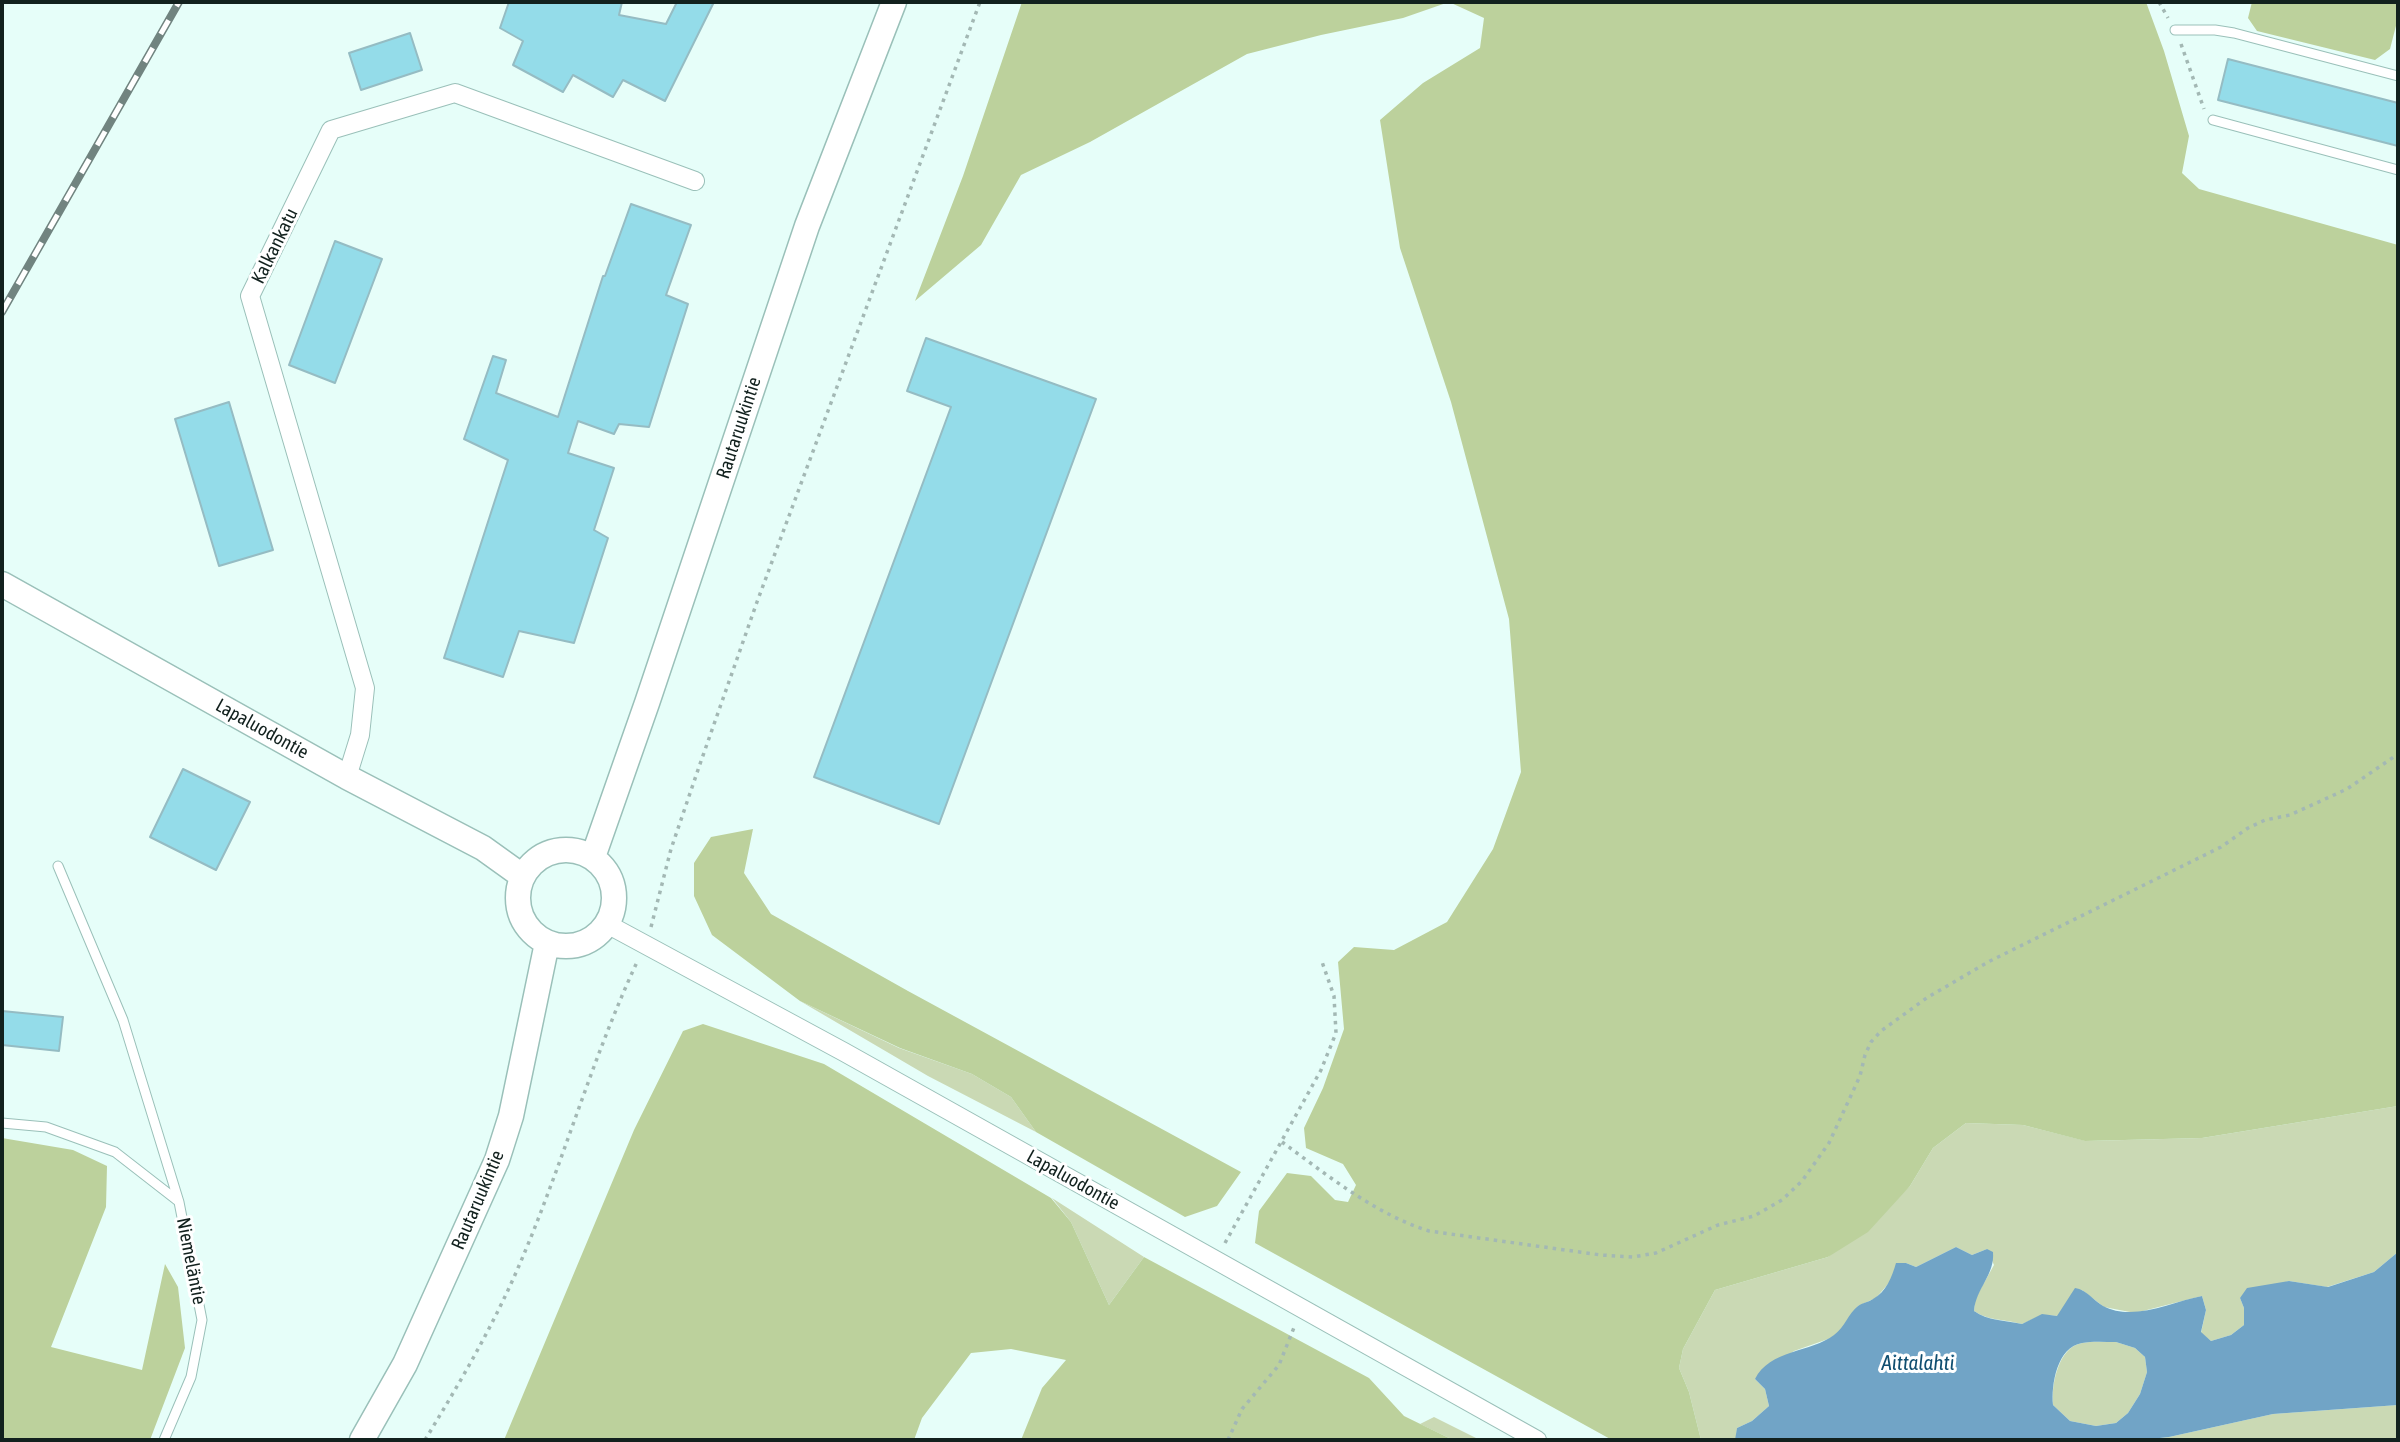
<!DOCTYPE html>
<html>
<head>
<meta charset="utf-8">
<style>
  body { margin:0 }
  #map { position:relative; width:2400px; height:1442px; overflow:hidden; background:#e6fef9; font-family:"Asap Condensed",sans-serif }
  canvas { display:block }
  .frame { position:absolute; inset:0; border:4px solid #12211e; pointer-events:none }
</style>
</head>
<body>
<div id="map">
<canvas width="2400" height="1442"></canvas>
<div class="frame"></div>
</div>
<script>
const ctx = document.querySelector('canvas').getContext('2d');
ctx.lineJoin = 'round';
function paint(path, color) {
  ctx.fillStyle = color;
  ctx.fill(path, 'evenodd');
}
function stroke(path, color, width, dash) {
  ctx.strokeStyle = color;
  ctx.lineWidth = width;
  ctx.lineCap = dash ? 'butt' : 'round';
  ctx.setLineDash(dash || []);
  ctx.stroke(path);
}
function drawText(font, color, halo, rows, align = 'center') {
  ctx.font = font + ' "Asap Condensed",sans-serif';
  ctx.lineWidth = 6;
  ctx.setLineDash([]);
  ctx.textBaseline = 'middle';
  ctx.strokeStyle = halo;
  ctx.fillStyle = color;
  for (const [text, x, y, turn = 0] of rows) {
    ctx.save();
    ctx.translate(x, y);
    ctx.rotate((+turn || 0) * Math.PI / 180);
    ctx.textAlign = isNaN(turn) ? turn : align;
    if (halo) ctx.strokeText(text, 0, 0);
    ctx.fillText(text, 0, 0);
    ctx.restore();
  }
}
paint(new Path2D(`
  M800,1001L899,1048L972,1074L1011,1097L1036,1132L928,1076Z
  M2398,1106V1252L2374,1272L2327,1287L2289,1281L2240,1298L2244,1308V1325L2231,1335L2211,1341L2201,1333L2206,1310L2202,1296L2135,1313L2104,1307L2082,1290L2058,1316L2042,1315L2022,1324C2003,1319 1989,1321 1974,1311L1975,1299L1994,1265L1987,1249L1972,1255L1956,1247L1916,1267L1906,1263L1876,1298L1858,1306L1844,1328L1831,1338L1794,1351L1755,1379L1765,1389L1769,1406L1752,1421L1737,1428L1736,1440H1701L1689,1392L1679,1368L1683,1349L1715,1290L1828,1257L1910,1186L1933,1148L1966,1123L2023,1125L2086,1141L2202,1138Z
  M1052,1198L1144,1257L1109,1305L1071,1222Z
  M2116,1342L2135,1348L2145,1357L2147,1372L2140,1394L2128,1413L2116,1423L2096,1426L2070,1421L2053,1405C2051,1386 2058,1347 2082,1343C2092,1341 2105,1342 2116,1342Z
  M2398,1405V1440H2141L2169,1437L2273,1414Z
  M1434,1417L1480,1440H1453L1420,1424Z`), '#cad9b4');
paint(new Path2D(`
  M1022,2H2146L2164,51L2189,136L2182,173L2199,189L2398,245V1106L2202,1138L2085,1141L2023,1125L1966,1123L1933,1148L1910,1186L1868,1232L1828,1257L1715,1290L1683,1349L1679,1368L1689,1392L1701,1440H1612L1255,1243L1259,1211L1287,1173L1311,1176L1335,1200L1348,1202L1356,1185L1343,1164L1306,1148L1304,1128L1323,1088L1344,1029L1338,962L1354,947L1394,950L1447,922L1493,849L1521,772L1509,619L1451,402L1400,248L1380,120L1423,83L1480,48L1484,18L1449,2L1403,18L1321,35L1247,54L1090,142L1021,175L981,245L915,301L963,176Z
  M2252,2H2398V18L2390,49L2375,60L2257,31L2248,18Z
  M753,829L744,873L771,914L908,991L1241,1172L1217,1206L1185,1217L1036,1132L1011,1097L972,1074L900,1048L800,1001L712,935L694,896V863L711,837Z
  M703,1024L824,1064L1051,1198L1071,1222L1109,1305L1144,1257L1369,1378L1404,1416L1453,1440H1021L1042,1388L1066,1360L1011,1349L971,1353L922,1418L914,1440H504L634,1130L683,1031Z
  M2,1138L73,1150L107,1166L106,1207L51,1347L142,1370L165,1264L178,1287L185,1348L150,1440H2Z`), '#bcd19c');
paint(new Path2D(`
  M1956,1247L1972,1255L1987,1249L1993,1252C1995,1275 1976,1288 1974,1311C1988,1321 2004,1320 2022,1324L2042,1314L2057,1316L2075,1288C2087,1290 2093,1300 2103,1306C2133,1322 2171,1302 2202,1296L2206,1310L2201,1332L2211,1341L2231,1335L2244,1325V1308L2240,1298L2247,1288L2289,1281L2328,1287L2374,1272L2398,1252V1405L2273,1414L2169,1437L2141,1440H1812L1808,1438L1797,1440H1735L1737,1428L1752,1421L1769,1406L1765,1389L1755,1379C1769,1350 1812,1352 1834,1335C1845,1327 1848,1314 1858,1306C1862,1303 1869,1302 1873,1299C1886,1292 1892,1277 1896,1263H1906L1916,1267ZM2116,1342L2135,1348L2145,1357L2147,1372L2140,1394L2128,1413L2116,1423L2096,1426L2070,1421L2053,1405C2051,1385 2057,1347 2082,1343C2092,1341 2105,1342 2116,1342Z`), '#71a4c6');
const building = new Path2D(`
  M509,2H622L619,15L666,24L677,2H714L665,101L623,80L613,97L573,75L563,92L513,65L523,41L500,28Z
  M410,33L422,70L361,90L349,53Z
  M2228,59L2398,103V146L2218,100Z
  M631,204L691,225L666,295L688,304L649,427L619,424L614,434L578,421L568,453L614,468L594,530L608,538L574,643L519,631L503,677L444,658L508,460L464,439L493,356L506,360L496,393L558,417L603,276H605Z
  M335,241L382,259L335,383L289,365Z
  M926,338L1096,399L939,824L814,777L951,407L907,391Z
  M229,402L273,550L219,566L175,419Z
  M183,769L250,802L216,870L150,837Z
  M2,1011L63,1017L59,1051L2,1045Z`);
paint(building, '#94dce9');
stroke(building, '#95bcc3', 2);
const service = new Path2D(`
  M2175,30H2215L2234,33L2398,76
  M2213,120L2398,170
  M58,866L123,1020L179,1202L202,1320L191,1377L164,1440
  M2,1123L46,1127L115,1152L178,1201`);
const minor = new Path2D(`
  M347,777L360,735L365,688L250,296L331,130L455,93L695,181
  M607,924L844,1052L1537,1440`);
const secondary = new Path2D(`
  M2,584L347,777L483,848L522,876
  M518 898a48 48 0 1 1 96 0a48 48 0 1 1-96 0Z
  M593,857L647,703L807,226L894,2
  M362,1440L405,1364L497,1160L511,1116L547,943`);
stroke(service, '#9ac0b9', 11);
stroke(minor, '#9ac0b9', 20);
stroke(secondary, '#9ac0b9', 27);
stroke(new Path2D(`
  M2159,2L2168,18
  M2181,44L2204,109
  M651,927L671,849L700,764L757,602L980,2
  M1282,1142C1327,1175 1375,1214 1429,1231L1601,1255L1633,1257L1656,1253L1718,1225L1754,1216L1782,1200L1802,1181L1829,1143L1860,1076L1865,1055L1871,1042L1881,1031L1928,997L1990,961L2221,847L2248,828L2265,820L2290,815L2347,789L2398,754
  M1225,1243L1321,1070L1336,1033L1334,996L1321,959
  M425,1440C459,1384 492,1328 518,1268C562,1167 591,1060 638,960
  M1228,1440L1242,1409L1279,1365L1295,1325`), '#a3b8b4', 3.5, [3.5, 5]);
stroke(service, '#fff', 9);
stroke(minor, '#fff', 18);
stroke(secondary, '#fff', 24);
const rail = new Path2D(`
  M2,312L179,2`);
stroke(rail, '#718480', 8);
stroke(rail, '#fff', 5, [16]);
drawText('19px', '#12211e', '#fff', [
  ["Kalkankatu",275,246,-64],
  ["Rautaruukintie",739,428,-72],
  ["Lapaluodontie",262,729,29],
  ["Lapaluodontie",1073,1180,29],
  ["Rautaruukintie",478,1200,-67],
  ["Niemeläntie",191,1261,79]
]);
drawText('italic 21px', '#104e70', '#fff', [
  ["Aittalahti",1918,1363]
]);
</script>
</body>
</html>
